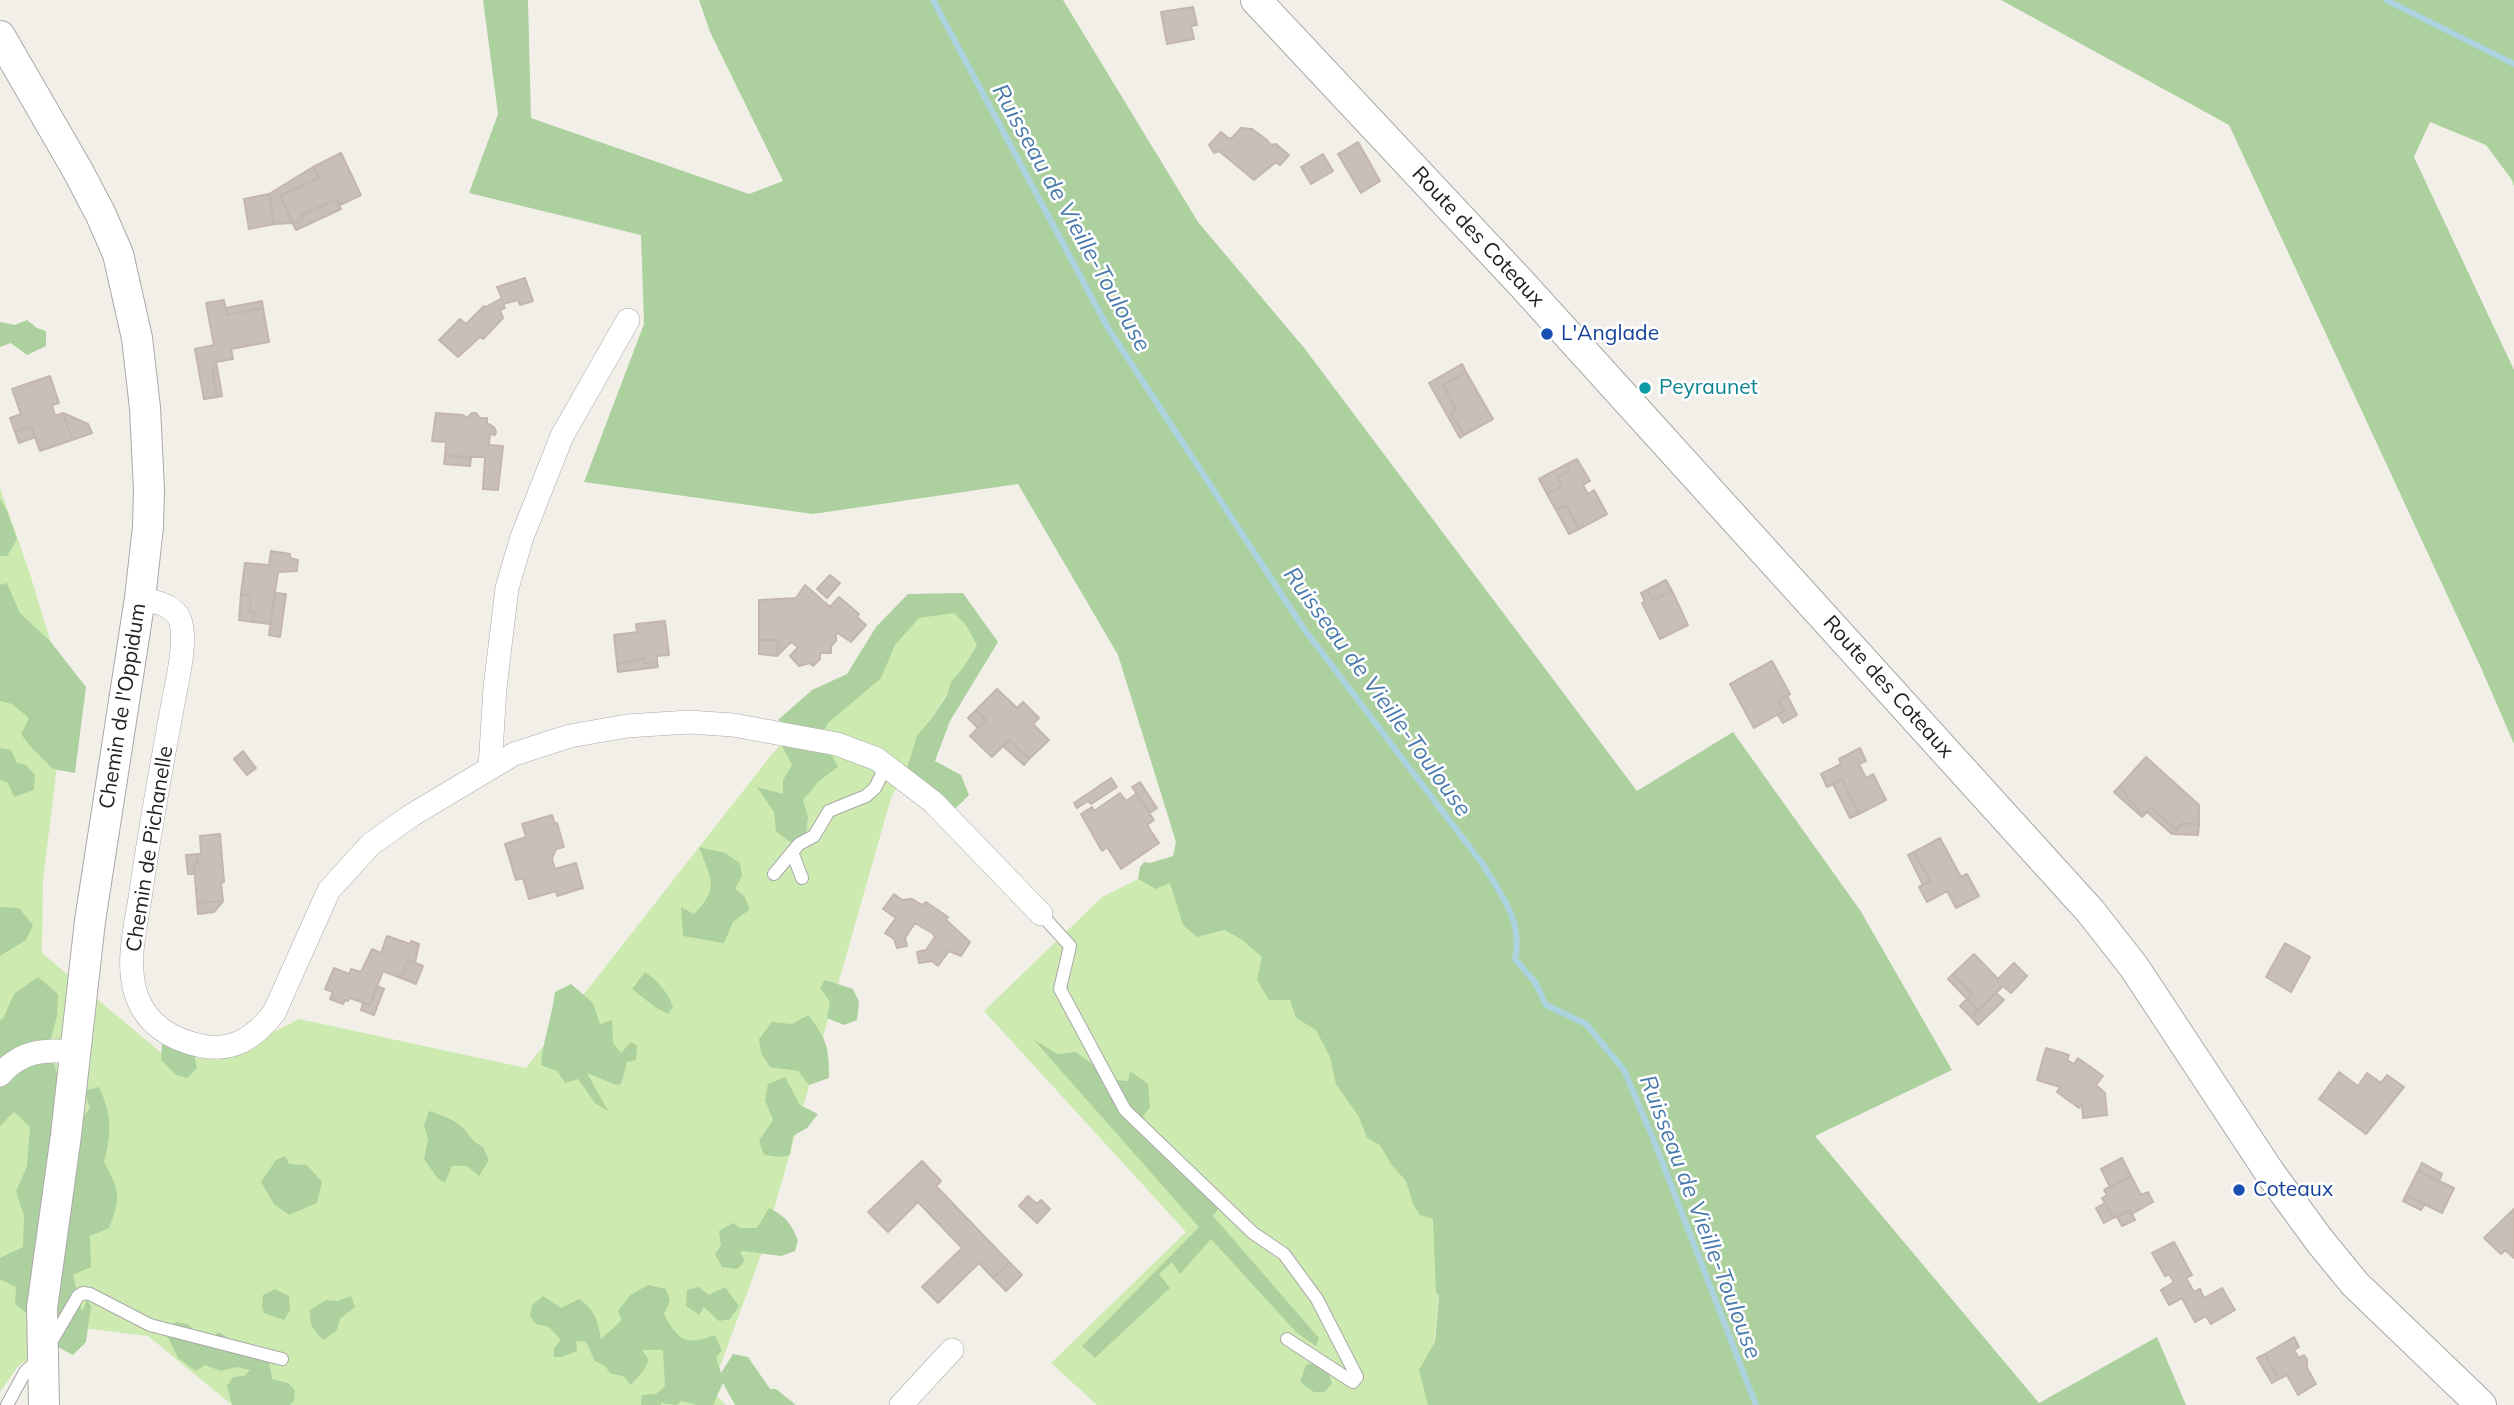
<!DOCTYPE html>
<html>
<head>
<meta charset="utf-8">
<style>
  body { margin:0 }
  canvas { display:block; background:#f2efe9 }
</style>
</head>
<body>
<canvas width="2514" height="1405"></canvas>
<script>
const ctx = document.querySelector('canvas').getContext('2d');
ctx.lineJoin = 'round';
function paint(path, color) {
  ctx.fillStyle = color;
  ctx.fill(path, 'evenodd');
}
function stroke(path, color, width, dash) {
  ctx.strokeStyle = color;
  ctx.lineWidth = width;
  ctx.lineCap = dash ? 'butt' : 'round';
  ctx.setLineDash(dash || []);
  ctx.stroke(path);
}
function drawText(font, color, halo, rows, align = 'center') {
  ctx.font = font + ' Mulish,sans-serif';
  ctx.lineWidth = 5;
  ctx.setLineDash([]);
  ctx.textBaseline = 'middle';
  ctx.strokeStyle = halo;
  ctx.fillStyle = color;
  for (const [text, x, y, turn = 0] of rows) {
    ctx.save();
    ctx.translate(x, y);
    ctx.rotate((+turn || 0) * Math.PI / 180);
    ctx.textAlign = isNaN(turn) ? turn : align;
    if (halo) ctx.strokeText(text, 0, 0);
    ctx.fillText(text, 0, 0);
    ctx.restore();
  }
}
paint(new Path2D(`
  M0,488L30,574L66,693L43,880L42,953L164,1055L219,1060L299,1019L526,1068L772,754L910,609L956,604L983,636L938,708L891,798L761,1255L711,1391L726,1405H232L148,1336L82,1328L19,1365L0,1392Z
  M1180,858L1296,980L1444,1231L1429,1405H1097L1051,1363L1186,1232L984,1011L1102,897Z`), '#cdebb0');
paint(new Path2D(`
  M483,0H528L531,118L749,194L783,181L710,32L699,0H1063L1198,222L1305,349L1637,791L1733,732L1860,910L1952,1070L1815,1136L2039,1403L2157,1337L2186,1405H1428L1419,1370L1435,1342L1439,1296L1436,1292L1433,1219L1420,1215L1413,1204L1406,1181L1391,1164L1380,1145L1367,1138L1359,1117L1336,1084L1330,1057L1316,1030L1296,1018L1290,1000H1269L1257,980L1262,957L1241,939L1224,930L1197,937L1183,925L1170,883L1156,889L1138,879L1140,867L1144,862L1150,863L1173,856L1176,842L1118,655L1018,484L813,514L584,482L644,324L641,235L469,193L498,114Z
  M2001,0H2514V186L2512,180L2486,145L2430,122L2414,157L2514,370V744L2482,670L2229,125Z
  M27,320L37,328L46,331V346L27,355L11,343L0,347V322L15,325Z
  M0,499L7,511L17,539L7,556H0Z
  M7,583L20,613L50,641L86,687L75,773L53,769L30,746L21,734L29,718L12,704L0,701V585Z
  M963,593L998,642L950,721L935,761L961,775L969,795L954,810L906,771L917,736L932,718L947,695L951,682L963,668L977,645L966,625L954,613L919,618L895,645L881,678L828,723L820,738L778,720L812,690L847,674L876,627L908,594Z
  M781,744L827,747L838,767L819,781L803,800L808,817L805,841L790,842L776,831L774,812L757,787L783,794V780L792,765Z
  M0,748L11,750L17,763L26,765L35,775L34,790L14,797L8,783L0,780Z
  M699,847L725,853L740,863L742,876L735,889L744,896L750,909L733,922L724,943L683,936L681,907L694,914C721,887 710,878 699,847Z
  M0,907L19,908L33,925L26,940L0,956Z
  M645,972C658,981 667,991 673,1007L668,1014L655,1007L632,989Z
  M38,977L58,994L57,1016L49,1046L73,1132L90,1108L84,1091L99,1087C112,1115 112,1132 104,1162C120,1190 121,1199 109,1228L90,1236L91,1267L73,1275L82,1312L87,1300L91,1306L86,1342L73,1355L50,1343L33,1307L26,1313L15,1304L16,1287L0,1279V1258L23,1247L24,1216L16,1191L27,1166L30,1127L14,1112L0,1126V1020L3,1019L14,994Z
  M825,980L853,989L859,1002L857,1020L844,1025L827,1018L830,1002L820,988Z
  M571,984L593,1003L600,1024L612,1020L613,1043L621,1053L631,1042L637,1045L636,1060L627,1062L621,1084L616,1085L587,1073L608,1111L595,1103L578,1079L565,1083L557,1071L541,1065C543,1040 552,1017 555,992Z
  M808,1015C827,1040 829,1046 829,1078L809,1085L798,1071L770,1067L761,1053L759,1039L772,1022L792,1024Z
  M1034,1040L1058,1054L1076,1052C1092,1064 1100,1067 1104,1087L1116,1080L1128,1081L1130,1071L1148,1084L1150,1107L1138,1123L1219,1208L1213,1216L1319,1338L1316,1346L1297,1333L1211,1239L1180,1274L1172,1262L1159,1274L1170,1288L1095,1358L1082,1346L1199,1227Z
  M162,1043L196,1050L195,1058L197,1068L187,1078L176,1075L161,1060Z
  M785,1077L800,1105L818,1114L807,1128L793,1136L790,1155L781,1157L764,1155L759,1141L773,1120L765,1100L768,1084Z
  M429,1111C442,1115 458,1121 466,1131C472,1139 474,1142 483,1147L489,1160L479,1176L467,1166H452L445,1183L438,1179L424,1159L428,1140L424,1125Z
  M285,1156L289,1164L307,1165L322,1182L317,1203L289,1215L274,1204L261,1182L276,1160Z
  M769,1208C785,1216 791,1223 798,1240L795,1251L781,1256L743,1251L740,1253L745,1261L737,1269L722,1267L715,1254L721,1245L719,1231L733,1223L740,1228H757Z
  M648,1285L666,1289L670,1301L664,1314C678,1341 687,1346 715,1335L722,1351L716,1357L721,1373L733,1354L748,1357L770,1389H776L796,1405H735L723,1383L713,1405H697L681,1401L677,1405L661,1403V1405H641L642,1395L656,1394L665,1386L663,1350H642L649,1360L643,1371L631,1385L623,1376L611,1374L605,1366L595,1361L586,1342L576,1341L577,1351L561,1357H554V1348L561,1340L549,1327L536,1324L530,1316L532,1305L543,1296L561,1308L579,1299C595,1310 598,1321 601,1339L622,1320L618,1311L630,1295Z
  M699,1287L709,1295L725,1287L739,1306L730,1319L719,1321L704,1307L699,1315L686,1306L687,1290Z
  M275,1289L289,1296L290,1310L284,1320L264,1313L262,1306L263,1295Z
  M351,1296L355,1307L340,1319L337,1330L324,1340C313,1330 309,1325 310,1310L326,1300L338,1301Z
  M176,1322L188,1324L208,1346L218,1332C228,1336 234,1344 242,1350C259,1360 270,1348 272,1379L288,1383L295,1390L294,1401L290,1405H232L227,1386L233,1377L244,1376L250,1370L237,1367L221,1371L205,1365L196,1371L178,1358L165,1331Z
  M1320,1361L1327,1368L1332,1383L1325,1392H1314L1300,1382L1306,1365Z`), '#add19e');
stroke(new Path2D(`
  M933,0L1108,328L1304,629L1484,866C1502,897 1523,921 1515,959L1535,982L1546,1005L1586,1024L1624,1070L1654,1141L1756,1405
  M2386,0L2514,64`), '#aad3df', 6);
const building = new Path2D(`
  M1193,7L1197,25L1191,26L1194,39L1167,44L1161,12Z
  M1241,128L1252,129L1267,140L1271,145L1276,144L1289,155L1280,165L1276,162L1254,180L1219,151L1214,153L1209,145L1221,132L1228,138H1232Z
  M1358,142L1380,181L1361,193L1338,154Z
  M341,153L361,195L340,205L336,199L301,216L302,219L293,224L280,196L319,178L313,167Z
  M1323,154L1333,171L1311,184L1301,167Z
  M313,167L319,178L280,196L293,223L274,224L269,194Z
  M269,194L274,224L249,229L244,199Z
  M336,199L341,209L296,230L293,224L302,219L301,216Z
  M525,278L533,301L520,305L518,300L503,304L505,308L500,310L503,318L483,339L480,337L458,357L439,340L460,319L466,324L484,306L486,307L502,298L497,287Z
  M224,300L227,315L263,308L269,342L231,349L233,359L216,362L217,367L212,368L217,397L204,399L195,349L214,345L206,303Z
  M262,301L263,308L227,315L226,308Z
  M1462,364L1466,372L1443,385L1456,409L1451,413L1464,435L1460,438L1429,383Z
  M217,367L222,396L217,397L212,368Z
  M1466,372L1493,419L1464,435L1451,413L1456,409L1443,385Z
  M50,376L59,403L52,405L55,416L63,413L72,440L40,451L31,426L15,432L10,418L21,414L12,389Z
  M63,413L88,424L92,433L72,440Z
  M436,413L463,415L467,418L472,413H476L480,418H487V423L494,427L496,432L495,435L490,434L489,445L503,446L498,490L483,489L485,457L445,456L446,442L432,441Z
  M31,426L35,437L19,443L15,432Z
  M445,456L471,458L470,466L444,464Z
  M1577,459L1590,481L1583,485L1588,494L1594,490L1607,514L1579,529L1566,505L1556,510L1547,494L1562,486L1557,477L1570,470L1567,464Z
  M1567,464L1570,470L1557,477L1562,486L1547,494L1539,479Z
  M1566,505L1579,529L1569,534L1556,510Z
  M271,551L290,554V558L298,560L297,571L278,572L270,624L253,622L254,612L249,611L251,596L241,594L245,563L269,565Z
  M830,575L840,583L827,598L817,589Z
  M1666,580L1672,591L1653,600L1647,590Z
  M805,585L830,607L839,597L859,614L857,617L866,625L851,642L836,632V641L831,646V653H820V659L813,666L810,663L799,666L790,656L798,647L791,642L777,656L778,640H759V600L796,598Z
  M1647,590L1653,600L1672,591L1688,625L1660,639L1642,603L1645,602L1641,593Z
  M275,593L286,594L280,637L269,635Z
  M241,594L251,596L249,611L254,612L253,622L239,620Z
  M665,621L669,655L657,656V662L645,663L644,658L617,664L614,635L637,632L636,624Z
  M759,640H778L777,656L759,654Z
  M644,658L645,663L657,662L658,667L618,672L617,664Z
  M1772,661L1790,694L1778,700L1784,711L1754,728L1730,684Z
  M997,689L1017,708L1023,702L1039,718L1033,724L1049,740L1029,759L1009,740L992,757L970,736L986,720L976,710Z
  M1787,695L1797,715L1783,723L1778,715L1784,711L1778,700Z
  M976,710L986,720L978,728L968,718Z
  M1009,740L1029,759L1024,765L1003,746Z
  M1860,748L1866,761L1859,764L1866,778L1873,774L1886,800L1859,814L1842,779L1827,787L1821,774L1841,764L1839,759Z
  M243,751L256,768L247,775L234,759Z
  M2146,757L2199,805V825L2183,823L2176,830L2151,807L2147,812H2141L2126,798L2128,795L2119,787Z
  M1111,778L1117,787L1091,804L1088,801L1077,808L1074,803Z
  M1842,779L1859,814L1850,818L1833,784Z
  M1140,782L1157,808L1150,813L1132,787Z
  M2119,787L2128,795L2126,798L2141,812H2147L2142,817L2114,792Z
  M1120,793L1126,801L1136,794L1154,820L1147,825L1159,843L1121,869L1107,847L1102,851L1081,814L1092,807L1094,811Z
  M2151,807L2176,830L2183,823L2199,825L2198,835L2172,834L2147,812Z
  M552,815L555,824L557,823L564,847L556,849L552,859L555,869L576,863L583,888L557,896L556,891L529,899L523,878L516,880L505,844L526,837L522,824Z
  M220,834L224,882L221,883L223,901L197,903L194,863H198L197,854H201L200,836Z
  M1940,838L1961,877L1967,874L1979,896L1956,908L1947,891L1927,902L1919,887L1930,881L1914,852Z
  M1914,852L1930,881L1923,885L1908,855Z
  M197,854L198,863H194V874H188L186,855Z
  M894,894L902,900L912,899L922,905L926,902L948,917L946,920L970,942L961,956L949,951L938,966L932,961L919,963L917,952L926,950L935,937L932,933L915,923L905,938L907,946L897,948L894,939L885,933L896,918L883,909Z
  M223,901L214,912L198,914L197,903Z
  M387,936L410,944L411,941L419,944L415,963L408,960L401,978L383,971L370,1005L350,998L348,1001L345,1000L343,1004L330,999L333,992L325,989L334,968L349,974L351,969L361,972L372,949L381,953Z
  M2285,943L2310,957L2291,992L2266,977Z
  M1974,954L1998,979L2014,963L2027,976L2011,993L2003,986L1978,1011L1967,999L1972,994L1953,974Z
  M408,960L423,966L416,984L401,978Z
  M1953,974L1972,994L1967,999L1948,979Z
  M377,986L384,989L374,1015L361,1010L363,1003L370,1005Z
  M1996,993L2004,1000L1978,1025L1971,1017Z
  M1967,999L1978,1011L1971,1017L1960,1006Z
  M2046,1048L2069,1055L2067,1060L2074,1064L2078,1058L2103,1076L2096,1085L2105,1093L2107,1115L2083,1118L2082,1104L2079,1108L2057,1092L2060,1087L2037,1080Z
  M2339,1072L2358,1086L2367,1073L2381,1083L2387,1075L2404,1087L2366,1134L2319,1099Z
  M2122,1158L2131,1176L2110,1187L2101,1169Z
  M922,1161L941,1181L936,1186L1009,1262L993,1278L979,1263L938,1303L922,1287L962,1248L918,1202L888,1232L868,1212Z
  M2422,1163L2442,1174L2439,1181L2418,1171Z
  M2418,1171L2454,1188L2442,1213L2406,1195Z
  M2131,1176L2141,1195L2148,1192L2153,1202L2132,1214L2130,1210L2113,1218L2102,1198L2107,1195L2104,1190Z
  M2406,1195L2425,1204L2421,1210L2403,1201Z
  M1028,1196L1037,1204L1041,1200L1050,1209L1037,1223L1019,1206Z
  M2105,1203L2113,1218L2104,1223L2096,1208Z
  M2514,1209V1258L2505,1250L2501,1254L2484,1238Z
  M2130,1210L2135,1220L2122,1226L2117,1217Z
  M2174,1242L2192,1275L2186,1278L2194,1292L2200,1289L2204,1298L2222,1288L2235,1310L2211,1324L2206,1316L2195,1322L2182,1298L2169,1305L2161,1290L2174,1282L2169,1274L2165,1276L2152,1253Z
  M1009,1262L1022,1275L1006,1291L993,1278Z
  M2294,1337L2299,1347L2294,1350L2299,1358L2304,1355L2307,1359V1368L2316,1384L2298,1395L2287,1375L2279,1379L2265,1354Z
  M2265,1354L2279,1379L2272,1383L2257,1358Z`);
paint(building, '#c7bfb8');
stroke(building, '#c4b6ab', 2);
const service = new Path2D(`
  M792,852L802,878
  M774,874L799,844L814,836L829,811L866,796L875,788L886,766
  M1041,914L1070,946L1060,989L1125,1110L1253,1233L1284,1254L1317,1299L1357,1377L1353,1382L1287,1339
  M50,1344L78,1296L83,1293L90,1294L150,1325L282,1359
  M7,1405L25,1372L39,1359`);
const minor = new Path2D(`
  M140,598C154,602 174,604 180,620C187,640 178,677 174,698C162,763 150,827 141,892C136,925 125,965 137,997C148,1026 173,1040 202,1046C234,1052 255,1037 274,1013L329,890L371,844L412,815L514,754L570,736L627,726L689,722L733,725L837,744L877,759L933,802L1041,914
  M490,768L495,688L507,588L522,537L562,436L628,320
  M0,1075C20,1051 44,1049 74,1052
  M901,1405L952,1350`);
const tertiary = new Path2D(`
  M1256,0L1521,283L2091,912L2134,967L2270,1173L2319,1240L2355,1284L2481,1405
  M0,36L78,171L101,215L118,254L137,338L145,408L149,490L148,527L140,598L90,921L66,1135L42,1308L44,1405`);
stroke(service, '#a9a9a9', 14);
stroke(minor, '#a9a9a9', 24);
stroke(tertiary, '#a9a9a9', 32);
stroke(service, '#fff', 12);
stroke(minor, '#fff', 23);
stroke(tertiary, '#fff', 30);
for (const [x, y, r, color] of [
  [1547,334,7,"#1a4fb4"],
  [1645,388,7,"#0f9aa8"],
  [2239,1190,7,"#1a4fb4"]
]) {
  const dot = new Path2D();
  dot.arc(x, y, r, 0, 2 * Math.PI);
  ctx.fillStyle = color;
  ctx.fill(dot);
  stroke(dot, '#fff', 2.5);
}
drawText('21px', '#222', '#fff', [
  ["Route des Coteaux",1478,237,47],
  ["Route des Coteaux",1888,687,48],
  ["Chemin de l'Oppidum",123,706,-81],
  ["Chemin de Pichanelle",150,849,-81]
]);
drawText('21px', '#164399', '#fff', [
  ["L'Anglade",1561,334],
  ["Coteaux",2253,1190]
], 'left');
drawText('21px', '#0d838f', '#fff', [
  ["Peyraunet",1659,388]
], 'left');
drawText('italic 23px', '#4a7aab', '#fff', [
  ["Ruisseau de Vieille-Toulouse",1071,218,61],
  ["Ruisseau de Vieille-Toulouse",1377,692,54],
  ["Ruisseau de Vieille-Toulouse",1700,1217,69]
]);
</script>
</body>
</html>
